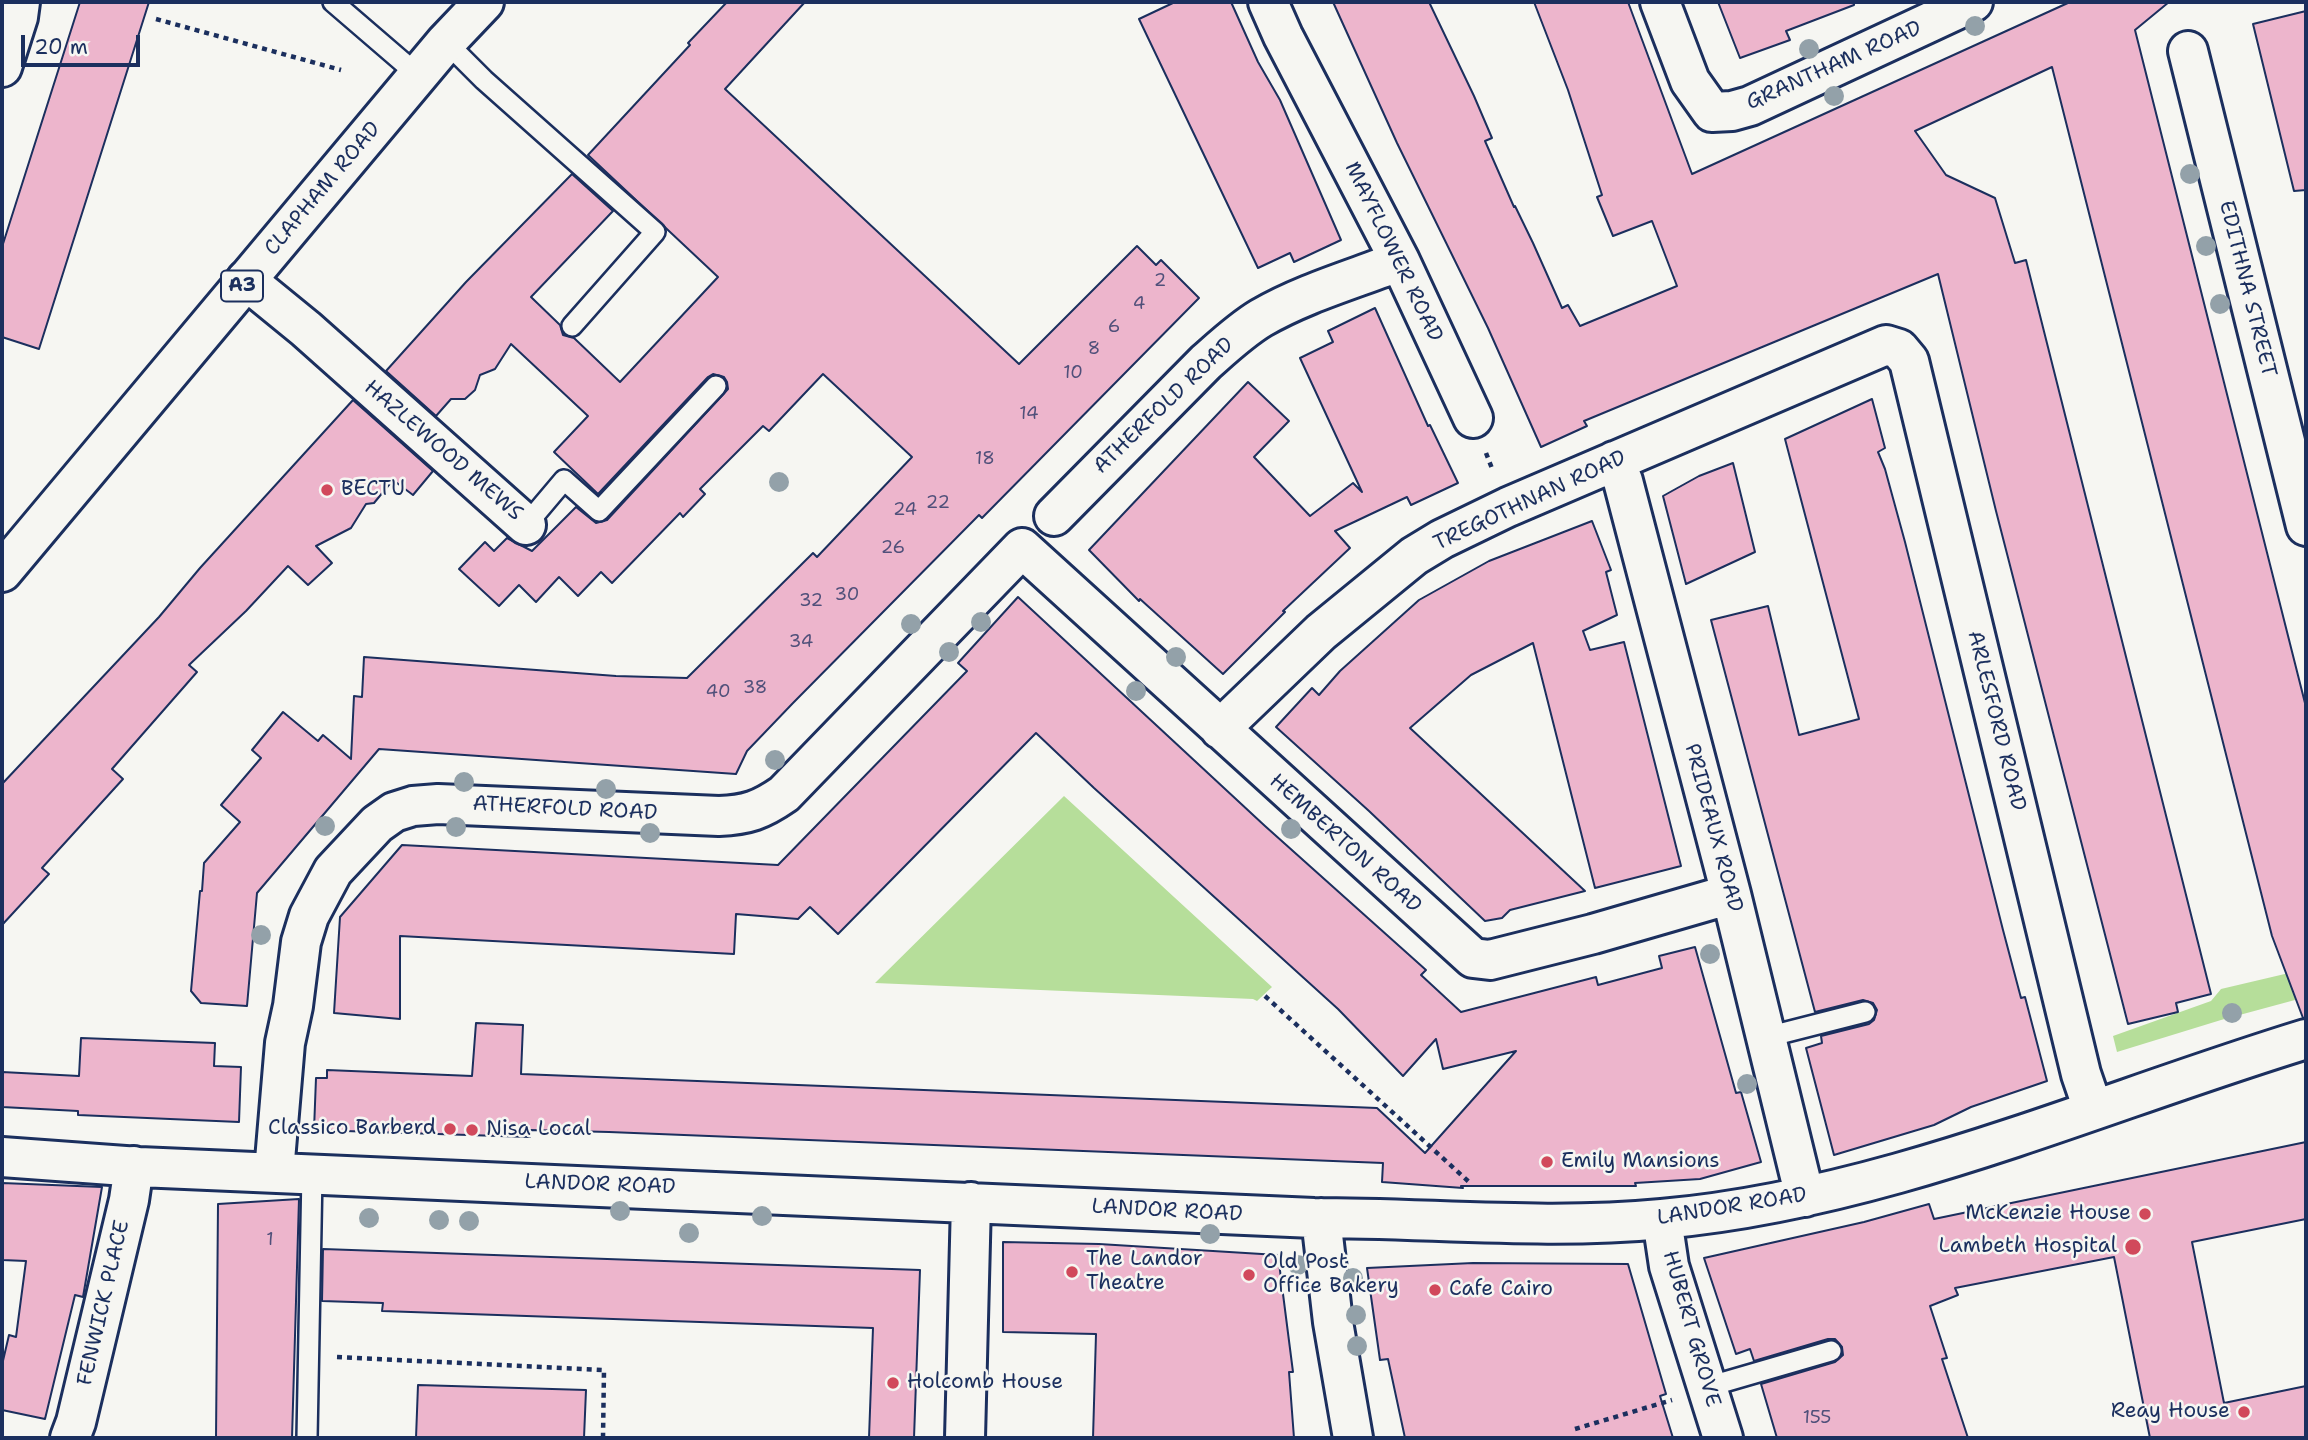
<!DOCTYPE html>
<html>
<head>
<meta charset="utf-8">
<style>
  body { margin:0 }
  #map { position:relative; width:2308px; height:1440px; overflow:hidden; background:#f6f6f2; font-family:"Shantell Sans",sans-serif }
  canvas { display:block }
  .frame { position:absolute; inset:0; border:4px solid #1b2f5e; pointer-events:none }
  .scale { position:absolute; left:21px; top:35px; width:119px; height:32px; box-sizing:border-box; border:4px solid #1b2f5e; border-top:0; padding-left:9px; font-size:21px; line-height:24px; white-space:nowrap; color:#1b2f5e; -webkit-text-stroke:5px #f6f6f2; paint-order:stroke }
</style>
</head>
<body>
<div id="map">
<canvas width="2308" height="1440"></canvas>
<div class="frame"></div>
<div class="scale">20 m</div>
</div>
<script>
const ctx = document.querySelector('canvas').getContext('2d');
ctx.lineJoin = 'round';
function paint(path, color) {
  ctx.fillStyle = color;
  ctx.fill(path, 'evenodd');
}
function stroke(path, color, width, dash) {
  ctx.strokeStyle = color;
  ctx.lineWidth = width;
  ctx.lineCap = dash ? 'butt' : 'round';
  ctx.setLineDash(dash || []);
  ctx.stroke(path);
}
function drawText(font, color, halo, rows, align = 'center') {
  ctx.font = font + ' "Shantell Sans",sans-serif';
  ctx.lineWidth = 5;
  ctx.setLineDash([]);
  ctx.textBaseline = 'middle';
  ctx.strokeStyle = halo;
  ctx.fillStyle = color;
  for (const [text, x, y, turn = 0] of rows) {
    ctx.save();
    ctx.translate(x, y);
    ctx.rotate((+turn || 0) * Math.PI / 180);
    ctx.textAlign = isNaN(turn) ? turn : align;
    if (halo) ctx.strokeText(text, 0, 0);
    ctx.fillText(text, 0, 0);
    ctx.restore();
  }
}
paint(new Path2D(`
  M1064,796L1272,987L1257,1001L1253,999L875,983Z
  M2306,969V997L2221,1020L2117,1052L2113,1036L2211,1001L2221,989Z`), '#b6de9a');
const building = new Path2D(`
  M80,2H149L39,349L2,337V247Z
  M727,2H805L725,89L1019,364L1137,246L1156,265L1161,260L1199,298L982,518L979,515L793,703L747,751L736,774L379,749L257,893L247,1006L201,1003L191,991L200,891H202L204,863L240,822L221,805L261,758L252,750L283,712L318,741L323,735L351,759L354,696L362,697L364,657L616,676L687,678L813,553L817,557L912,457L823,374L769,431L763,426L700,489L705,494L683,517L680,513L612,583L601,572L578,596L559,577L536,602L519,585L499,606L459,569L485,542L494,551L507,538L532,551L576,507L596,523L607,520L728,389L727,382L724,377L713,374L708,377L598,494L554,452L588,416L511,344L495,369L480,375L475,390L465,399H451L436,416L386,371L466,282L572,174L613,211L531,297L560,325L563,335L574,338L620,382L718,277L588,155L690,45L688,43Z
  M1175,2H1231L1258,62L1280,100L1341,240L1294,262L1290,253L1258,268L1139,19Z
  M1333,2H1429L1474,96L1492,138L1485,141L1514,207L1515,206L1533,243L1562,308L1568,305L1580,326L1677,286L1652,221L1613,236L1597,197L1602,195L1568,90L1534,2H1628L1692,174L2070,2H2169L2135,30L2306,707V1018H2303L2272,936L2052,67L1915,131L1946,175L1995,198L2015,263L2026,260L2211,994L2176,1003L2178,1012L2128,1024L1996,511L1938,274L1584,421L1587,426L1541,447L1488,328L1397,143Z
  M1718,2H1854V5L1786,31L1790,40L1740,58Z
  M2306,11V190L2294,191L2253,24Z
  M1375,308L1428,426L1430,425L1458,483L1411,505L1407,497L1335,531L1350,548L1283,611L1285,612L1223,674L1140,599L1139,601L1089,550L1248,382L1289,421L1254,457L1310,516L1353,483L1362,492L1300,358L1333,342L1328,331Z
  M1872,399L1885,448L1878,452L1885,469L1905,542L2003,930L2021,998L2025,997L2047,1081L1971,1107L1934,1125L1834,1155L1806,1048L1822,1043L1821,1036L1869,1024L1874,1020L1877,1010L1873,1003L1863,1000L1815,1012L1711,620L1768,606L1799,735L1859,719L1785,439Z
  M353,400L433,471L413,495L393,480L374,503L366,504L351,528L316,546L332,563L308,585L288,566L246,611L189,665L197,672L112,769L123,779L42,868L49,874L2,925V784L159,617L200,568Z
  M1733,463L1755,552L1686,584L1663,496L1699,476Z
  M1592,521L1611,570L1606,572L1617,615L1583,631L1590,650L1624,642L1681,866L1595,888L1533,643L1471,675L1410,728L1585,891L1510,910L1502,918L1485,921L1369,811L1276,727L1312,688L1319,695L1340,671L1419,600L1489,561Z
  M1018,597L1265,826L1426,970L1421,975L1461,1012L1596,977L1598,985L1662,968L1659,956L1695,947L1736,1093L1741,1092L1761,1162L1700,1179L1635,1183L1636,1186H1461L1463,1188L1382,1182L1383,1163L609,1132L530,1130V1137L314,1130L316,1078H327V1070L472,1076L476,1023L523,1025L521,1074L1377,1108L1425,1153L1516,1051L1443,1069L1436,1039L1403,1076L1338,1009L1094,788L1036,733L838,934L810,907L798,919L736,914L734,954L400,936V1019L334,1013L340,917L402,845L778,865L967,671L958,663Z
  M81,1038L215,1043L214,1066L241,1067L239,1122L78,1115V1111L2,1107V1072L79,1076Z
  M2306,1142V1219L2192,1242L2224,1403L2306,1386V1438H2150L2114,1257L1955,1288L1958,1295L1930,1306L1947,1358L1942,1359L1968,1438H1777L1761,1384L1835,1362L1843,1355L1842,1347L1835,1339H1828L1754,1361L1750,1349L1736,1354L1704,1258L1864,1222L1929,1204L1934,1219Z
  M2,1183L102,1187L83,1297L75,1295L45,1419L2,1410V1365L9,1335L16,1337L26,1261L2,1260Z
  M299,1199L292,1438H216L218,1204Z
  M1003,1242L1099,1244L1278,1255L1293,1372H1289L1294,1438H1093L1096,1334L1003,1332Z
  M323,1249L920,1270L914,1438H869L873,1328L382,1311L383,1303L322,1301Z
  M1473,1263L1628,1264L1666,1394L1660,1396L1673,1438H1405L1388,1359L1380,1360L1367,1268Z
  M418,1385L586,1390L584,1438H416Z`);
paint(building, '#edb5cc');
stroke(building, '#1b2f5e', 2);
const service = new Path2D(`
  M333,2L419,76
  M446,42L484,80L655,232L572,326
  M526,525L564,480L599,511L716,386
  M1767,1037L1865,1012
  M1707,1387L1831,1351
  M307,1438L312,1173`);
const minor = new Path2D(`
  M1268,2L1283,36L1400,261L1473,418
  M1660,2L1690,81L1712,112L1732,111L1750,106L1973,2
  M2188,51L2306,526
  M2,67L18,17L20,2
  M246,280L306,329L526,525
  M1614,461L1623,481L1731,894L1805,1197
  M1054,516L1206,362C1223,347 1241,330 1261,318C1304,293 1354,279 1400,261
  M1220,729L1321,632L1414,556L1442,539L1508,507L1886,345L1899,349L1909,361L2081,1074L2093,1109
  M2,1157L139,1167L1314,1218C1430,1218 1546,1230 1662,1219C1885,1199 2094,1104 2306,1039
  M274,1172L285,1043L293,1006L301,942L309,916L333,871L377,824L394,812L413,806L438,804L719,816C747,815 761,810 784,794L1022,548L1473,958L1490,960L1593,934L1731,894
  M1321,1218L1333,1322L1353,1438
  M1662,1219L1669,1266L1723,1438
  M70,1438L76,1422L129,1200L134,1166
  M965,1438L971,1202`);
const trunk = new Path2D(`
  M2,572L446,42L484,2`);
stroke(service, '#1b2f5e', 24);
stroke(minor, '#1b2f5e', 44);
stroke(trunk, '#1b2f5e', 44);
stroke(new Path2D(`
  M156,19L341,70
  M1486,453L1493,471
  M1265,996L1469,1182
  M337,1357L604,1370L603,1438
  M1575,1429L1672,1400`), '#1b2f5e', 4.5, [5, 5]);
stroke(service, '#f6f6f2', 19);
stroke(minor, '#f6f6f2', 38);
stroke(trunk, '#f6f6f2', 38);
ctx.fillStyle = '#93a1a9';
for (const [x, y] of [
  [1975,26],
  [1809,49],
  [1834,96],
  [2190,174],
  [2206,246],
  [2220,304],
  [779,482],
  [981,622],
  [911,624],
  [949,652],
  [1176,657],
  [1136,691],
  [775,760],
  [464,782],
  [606,789],
  [325,826],
  [456,827],
  [1291,829],
  [650,833],
  [261,935],
  [1710,954],
  [2232,1013],
  [1747,1084],
  [620,1211],
  [762,1216],
  [369,1218],
  [439,1220],
  [469,1221],
  [689,1233],
  [1210,1234],
  [1298,1265],
  [1353,1278],
  [1356,1315],
  [1357,1346]
]) {
  ctx.beginPath();
  ctx.arc(x, y, 10, 0, 2 * Math.PI);
  ctx.fill();
}
for (const [x, y, r, color] of [
  [327,490,7,"#d1495b"],
  [450,1129,7,"#d1495b"],
  [472,1130,7,"#d1495b"],
  [1547,1162,7,"#d1495b"],
  [2145,1214,7,"#d1495b"],
  [2133,1247,9,"#d1495b"],
  [1072,1272,7,"#d1495b"],
  [1249,1275,7,"#d1495b"],
  [1435,1290,7,"#d1495b"],
  [893,1383,7,"#d1495b"],
  [2244,1412,7,"#d1495b"]
]) {
  const dot = new Path2D();
  dot.arc(x, y, r, 0, 2 * Math.PI);
  ctx.fillStyle = color;
  ctx.fill(dot);
  stroke(dot, '#f6f6f2', 2.5);
}
drawText('18px', '#50507a', null, [
  ["2",1160,281],
  ["4",1139,304],
  ["6",1114,327],
  ["8",1094,349],
  ["10",1073,373],
  ["14",1029,414],
  ["18",985,459],
  ["22",938,503],
  ["24",905,510],
  ["26",893,548],
  ["30",847,595],
  ["32",811,601],
  ["34",801,642],
  ["38",755,688],
  ["40",718,692],
  ["1",270,1240],
  ["155",1817,1418]
]);
for (const [x, y, w] of [
  [242,286,42]
]) {
  const box = new Path2D();
  box.roundRect(x - w / 2, y - 15.5, w, 31, 5);
  ctx.fillStyle = '#f6f6f2';
  ctx.fill(box);
  stroke(box, '#1b2f5e', 2);
}
drawText('bold 19px', '#1b2f5e', null, [
  ["A3",242,286]
]);
drawText('21px', '#1b2f5e', '#f6f6f2', [
  ["GRANTHAM ROAD",1834,66,-24],
  ["CLAPHAM ROAD",323,189,-50],
  ["MAYFLOWER ROAD",1393,252,64],
  ["EDITHNA STREET",2247,289,76],
  ["ATHERFOLD ROAD",1164,406,-44],
  ["HAZLEWOOD MEWS",443,451,41],
  ["TREGOTHNAN ROAD",1530,501,-25],
  ["ARLESFORD ROAD",1996,721,76],
  ["ATHERFOLD ROAD",565,809,3],
  ["PRIDEAUX ROAD",1713,828,75],
  ["HEMBERTON ROAD",1345,844,42],
  ["LANDOR ROAD",600,1185,2],
  ["LANDOR ROAD",1732,1207,-9],
  ["LANDOR ROAD",1167,1211,3],
  ["FENWICK PLACE",104,1303,-77],
  ["HUBERT GROVE",1691,1329,74]
]);
drawText('21px', '#1b2f5e', '#f6f6f2', [
  ["BECTU",341,490],
  ["Classico Barberd",436,1129,"right"],
  ["Nisa Local",486,1130],
  ["Emily Mansions",1561,1162],
  ["McKenzie House",2131,1214,"right"],
  ["Lambeth Hospital",2117,1247,"right"],
  ["The Landor",1086,1260],
  ["Theatre",1086,1284],
  ["Old Post",1263,1263],
  ["Office Bakery",1263,1287],
  ["Cafe Cairo",1449,1290],
  ["Holcomb House",907,1383],
  ["Reay House",2230,1412,"right"]
], 'left');
</script>
</body>
</html>
